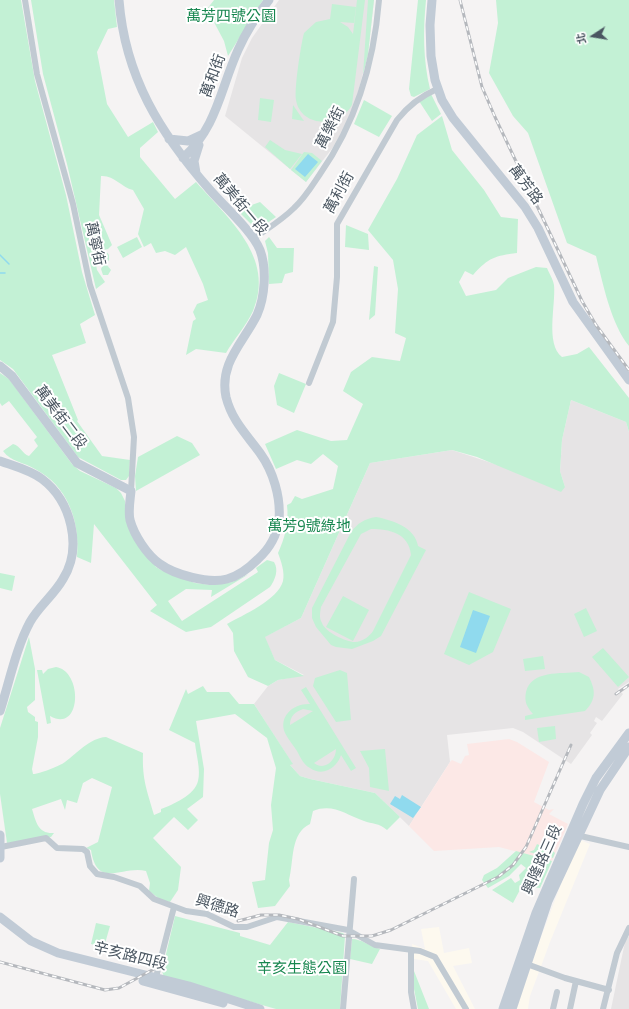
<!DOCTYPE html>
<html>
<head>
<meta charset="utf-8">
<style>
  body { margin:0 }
  #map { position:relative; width:629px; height:1009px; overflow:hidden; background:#f5f3f3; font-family:"Titillium Web","Noto Sans TC",sans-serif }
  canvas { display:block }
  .north { position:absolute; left:573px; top:16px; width:40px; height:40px; -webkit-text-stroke:3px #fff; paint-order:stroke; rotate:258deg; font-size:11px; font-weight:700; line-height:16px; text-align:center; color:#4a5661 }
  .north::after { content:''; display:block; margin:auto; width:14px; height:18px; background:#4a5661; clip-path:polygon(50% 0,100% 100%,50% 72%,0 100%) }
</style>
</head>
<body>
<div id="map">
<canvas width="629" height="1009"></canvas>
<div class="north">北</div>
</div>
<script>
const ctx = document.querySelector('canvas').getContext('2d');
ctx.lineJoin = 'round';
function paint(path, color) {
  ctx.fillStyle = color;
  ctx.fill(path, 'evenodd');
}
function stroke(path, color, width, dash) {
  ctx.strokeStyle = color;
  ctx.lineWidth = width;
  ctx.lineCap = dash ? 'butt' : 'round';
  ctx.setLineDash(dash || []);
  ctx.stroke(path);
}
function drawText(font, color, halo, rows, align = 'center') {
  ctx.font = font + ' "Titillium Web","Noto Sans TC",sans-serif';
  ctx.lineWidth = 4;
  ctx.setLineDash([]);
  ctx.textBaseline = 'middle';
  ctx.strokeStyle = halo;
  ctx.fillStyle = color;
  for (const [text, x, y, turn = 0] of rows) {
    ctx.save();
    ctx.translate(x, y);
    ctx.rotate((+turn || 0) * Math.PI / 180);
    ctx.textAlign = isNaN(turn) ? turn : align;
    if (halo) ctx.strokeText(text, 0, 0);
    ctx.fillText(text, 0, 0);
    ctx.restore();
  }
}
paint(new Path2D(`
  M578,839L590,844L550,942L530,996L528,1009H514Z
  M439,927L444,953L469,948L472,963L453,966L475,1009H456L428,961L414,959L412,944L425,949L421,929Z`), '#fdf9ef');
paint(new Path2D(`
  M279,0H374L368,54L356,100L338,141L306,182L225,116L242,58L252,38Z
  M571,400L626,422L629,432V682L618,689L623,694L602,721L596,717L594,721L597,723L590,733L592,735L571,764L523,732L513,728L447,735L450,762L409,826L375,793L310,779L300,776L290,765L292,763L254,704L268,686L278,680L304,675L275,660L264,637L301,618L370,463L452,450L565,487L560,471L562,440Z
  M629,936V1009H611L625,942Z`), '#e6e4e5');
paint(new Path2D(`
  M509,739L517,742L549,762L534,802L549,810L554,809L549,814L568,824L552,861L499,847L434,851L409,826L450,762L452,760L461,764L465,756L469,755L467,744Z`), '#fce8e6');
paint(new Path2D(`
  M0,0H21L35,81L66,195L82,272L95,315L80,324L86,343L52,355L78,420L77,421L102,456L130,460L129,476L126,480H121L78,457L13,369L0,360Z
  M31,0H114L117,27L108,29L97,52L107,104L128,137L153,122L158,132L140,148V157L175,199L196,182C228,218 276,258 253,311C246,326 234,339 226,353L196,349L186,355L193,321L196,319L193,312L197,304L208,300L203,284L186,247L175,255L165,251L156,253L151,243L144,247L138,234L144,209L133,190C121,187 114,175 101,176L99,215L112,245L108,249L94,252L97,270L105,282L96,289L67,164L43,74Z
  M214,0H263L228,56L224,41L207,9Z
  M357,0H365L352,105C340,128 301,128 296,100C294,89 301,44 304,33L316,22L330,19L332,4L356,7L354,23L340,22L348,27L353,34Z
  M368,0H374L368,54L363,75Z
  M418,0H426C423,30 423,60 430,89L414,97L411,96L409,89Z
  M496,0H629V346C611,324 603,284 596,256L567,243L528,133L513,116L489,73L498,23Z
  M431,94L441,114L432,121L419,101Z
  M260,98L274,100L271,122L258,120Z
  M364,100L392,116L379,137L354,124Z
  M293,105L304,121L292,119Z
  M442,116L452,150L484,190L501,217L518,219L517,253C495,256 489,257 473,275L465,271L459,282L466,296L496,290L508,278L536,267L547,268C549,273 553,279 554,285C556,305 545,344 562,357L577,354L589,347L629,398V432L626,422L571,400L562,440L560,471L565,487L561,492L477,457L452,450L370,463L301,618L265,637L275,660L304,676L278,680L268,686L248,677L234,651L233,633L227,624C243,615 278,600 283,581C285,572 281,561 278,553C285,538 289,522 287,505L291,503L295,496L302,499L333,489L338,466L323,454L311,464L297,460L276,469L265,444L297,430L331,441L347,440L363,404L343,391L351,372L372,357L400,361L406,338L395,333L398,289L393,260L368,230L397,179L417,135Z
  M270,140L285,150L302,154L290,169L265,147Z
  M304,152L312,153L322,161L306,182L291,170Z
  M260,202L276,217L257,230L241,214L246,207Z
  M346,225L368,234L369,250L345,247Z
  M137,237L142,247L123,258L117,247Z
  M269,237L277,248H294L293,272L285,274L282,283L269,284L268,253L265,241Z
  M100,251H106L109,255V260L106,264L111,270L108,275H103L101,269L103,265L97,260V255Z
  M374,266L378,267L375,315L369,320Z
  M0,373L9,379L72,464L80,471L116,488L121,493L125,501V513L156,567L161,570L195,583L211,585L232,582L249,574L211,597L212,590L186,589L168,601L182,621L258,572L256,568L267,560L274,562C279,570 275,580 270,587L211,627L186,632L150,611L157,605L94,524L91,563L77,557C80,521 68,486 35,469C24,462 11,462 3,451L13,444C21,446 22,454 29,456L38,446L34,440L37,437L9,401L2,406L0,403Z
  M279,373L306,384L294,413L277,405L274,386Z
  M177,436L192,443L200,455L136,491L135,476L138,457Z
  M376,517C392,520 415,527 418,546L426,550L381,636L373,641L352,649L336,647L331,645L316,627L312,618V608L351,532C358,523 364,519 376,517ZM371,529C389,529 409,533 411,555L373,631C370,636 362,642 355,642C346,642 325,632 322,623C319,618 320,613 321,607L361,534Z
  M0,573L15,576L12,591L0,588Z
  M469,592L511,609L493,652L469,665L444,654Z
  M343,596L369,610L353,641L326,627Z
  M586,608L597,631L584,637L574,614Z
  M29,637L35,669V700L27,707L28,712L35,717V721L38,722V737L32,769L33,774C39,774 60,766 65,762C77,753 90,738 106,737L143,753C142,780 147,790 154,815L161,812V809C172,805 195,795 198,781C201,770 196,754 195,743L169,730L186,689L188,694L203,686L207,692H229L239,704H254L293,764L290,765L300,776L310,779L375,793L400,817L387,830C379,823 372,824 364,821C346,815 333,803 313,811L310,824C290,833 294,861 289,880L290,886L275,906L258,908L252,882L265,880L269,843L273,830L271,805L276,768L267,738L235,714L196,721L204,769L203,797L187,809L198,820L188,830L174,817L153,838L181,867L178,890L170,902L161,900L149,891L150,883L146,871C122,865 97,890 91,850L86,848L98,842L112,787L92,778L83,783L77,803L67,800L65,810L61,799L32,809C36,822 38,834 54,833L51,837L7,843L0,794V728Z
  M603,648L629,677L618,687L592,657Z
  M543,656L545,669L525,671L523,659Z
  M56,667C83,671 82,734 50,716L51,723L47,724L37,670H42L43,674L48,669Z
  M340,670L347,673L351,720L336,722L313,686L315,678Z
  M579,672L589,677C596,691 596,700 585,711L525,720V716L533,714C527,707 524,702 526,692C531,670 561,674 579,672Z
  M306,687L356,768L351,771L341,755C337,768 323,777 310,768C304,765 300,757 297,751C293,745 288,739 285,733C278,716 294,703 310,704L301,690ZM303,709L313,711L290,725C290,716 295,712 303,709ZM336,749C336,761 324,771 314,763Z
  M555,726L556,739L539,742L537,728Z
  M385,749L389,791L370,787L369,768L360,751Z
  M537,844L553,851L555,853L553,858L529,852L534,850Z
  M516,851L552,861L540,888L522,886L513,903L492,890L511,878L515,883L520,880L519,875L526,868L521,864L509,876L488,888L482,880L484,875L497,868Z
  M175,916L240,933V936L270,945L288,922L343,933L345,936L340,1009H276L164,977L162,971Z
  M96,923L110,926L104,947L91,944Z
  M352,939C361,939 370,946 380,949L372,964L350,959Z
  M414,971L429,1009H418L414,989Z`), '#c3f1d5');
paint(new Path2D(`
  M308,154L318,162L305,177L295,169Z
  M473,610L490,616L476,653L460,647Z
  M402,795L421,807L413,818L390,804L395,796L400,799Z`), '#90daee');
stroke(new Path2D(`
  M0,255L9,264
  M0,273H5`), '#90daee', 1.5);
stroke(new Path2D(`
  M25,0L37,74L73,204L90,285L128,398L134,437L131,491
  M253,239C267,229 282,220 294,208C305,198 312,186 320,174C357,121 374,63 379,0
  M309,383L333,322L337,277V224L397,120C408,106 421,96 437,89
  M576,835L629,847
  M1,847L46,838L57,848L83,849L87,852L90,866L97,874L114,877L140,886L154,899L186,911L207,914L234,927H247L277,917L348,930L375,945L420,951L435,957L466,1009
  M411,950V992L414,1009
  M524,963L565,978L609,990
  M155,981L174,907
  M343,1009L354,879
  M553,1009L557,992
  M570,1009L576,981
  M603,1009L617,953L629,928`), '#c1cad2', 6);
stroke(new Path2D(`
  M432,0L430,25L431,56L435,80L442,100L453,118L525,207L538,228L573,302L629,380
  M169,139L188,141L203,134
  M183,158C217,127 220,90 238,50C246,32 257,15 269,0
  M196,173L194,161L199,145
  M0,366L12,376L77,463L131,491C130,501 128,511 130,520C134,535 147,555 160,564C175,575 209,584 227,579C239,576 250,567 258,559C269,549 277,535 279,520C281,497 273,471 260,453C247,435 232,421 226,397C219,363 243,343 257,315C265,297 267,269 260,250C253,232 223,205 210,190C160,133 125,77 119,0
  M0,461C14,466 30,470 42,479C71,501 83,547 63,579C54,595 39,606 30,622C16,648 9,683 0,711
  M0,835V858
  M0,917L31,941L58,953L189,986L260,1009
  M143,981L223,1003
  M503,1009L536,913L583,804L596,778L629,733
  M512,1009L548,901L600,790L629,747`), '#c1cbd6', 9);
const rail = new Path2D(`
  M460,0L482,87L495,117L582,301L596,325L629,370
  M616,694L629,685
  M238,921L261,915H279L298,919L343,936H372L391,930L498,877L513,865L526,847L571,745
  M0,962L105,990L119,988L154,969`);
stroke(rail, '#b5b8bd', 3);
stroke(rail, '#fff', 1.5, [4.5]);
drawText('15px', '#17864f', '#fff', [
  ["萬芳四號公園",231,17],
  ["萬芳9號綠地",309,527],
  ["辛亥生態公園",302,969]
]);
drawText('15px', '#4a5661', '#fff', [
  ["萬和街",214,76,-70],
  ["萬樂街",331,128,-63],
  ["萬芳路",525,185,53],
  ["萬利街",340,193,-61],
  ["萬美街一段",240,205,50],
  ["萬寧街",94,244,78],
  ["萬美街二段",60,418,53],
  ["興隆路三段",543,860,-66],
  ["興德路",217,907,17],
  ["辛亥路四段",130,957,14]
]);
</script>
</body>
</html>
